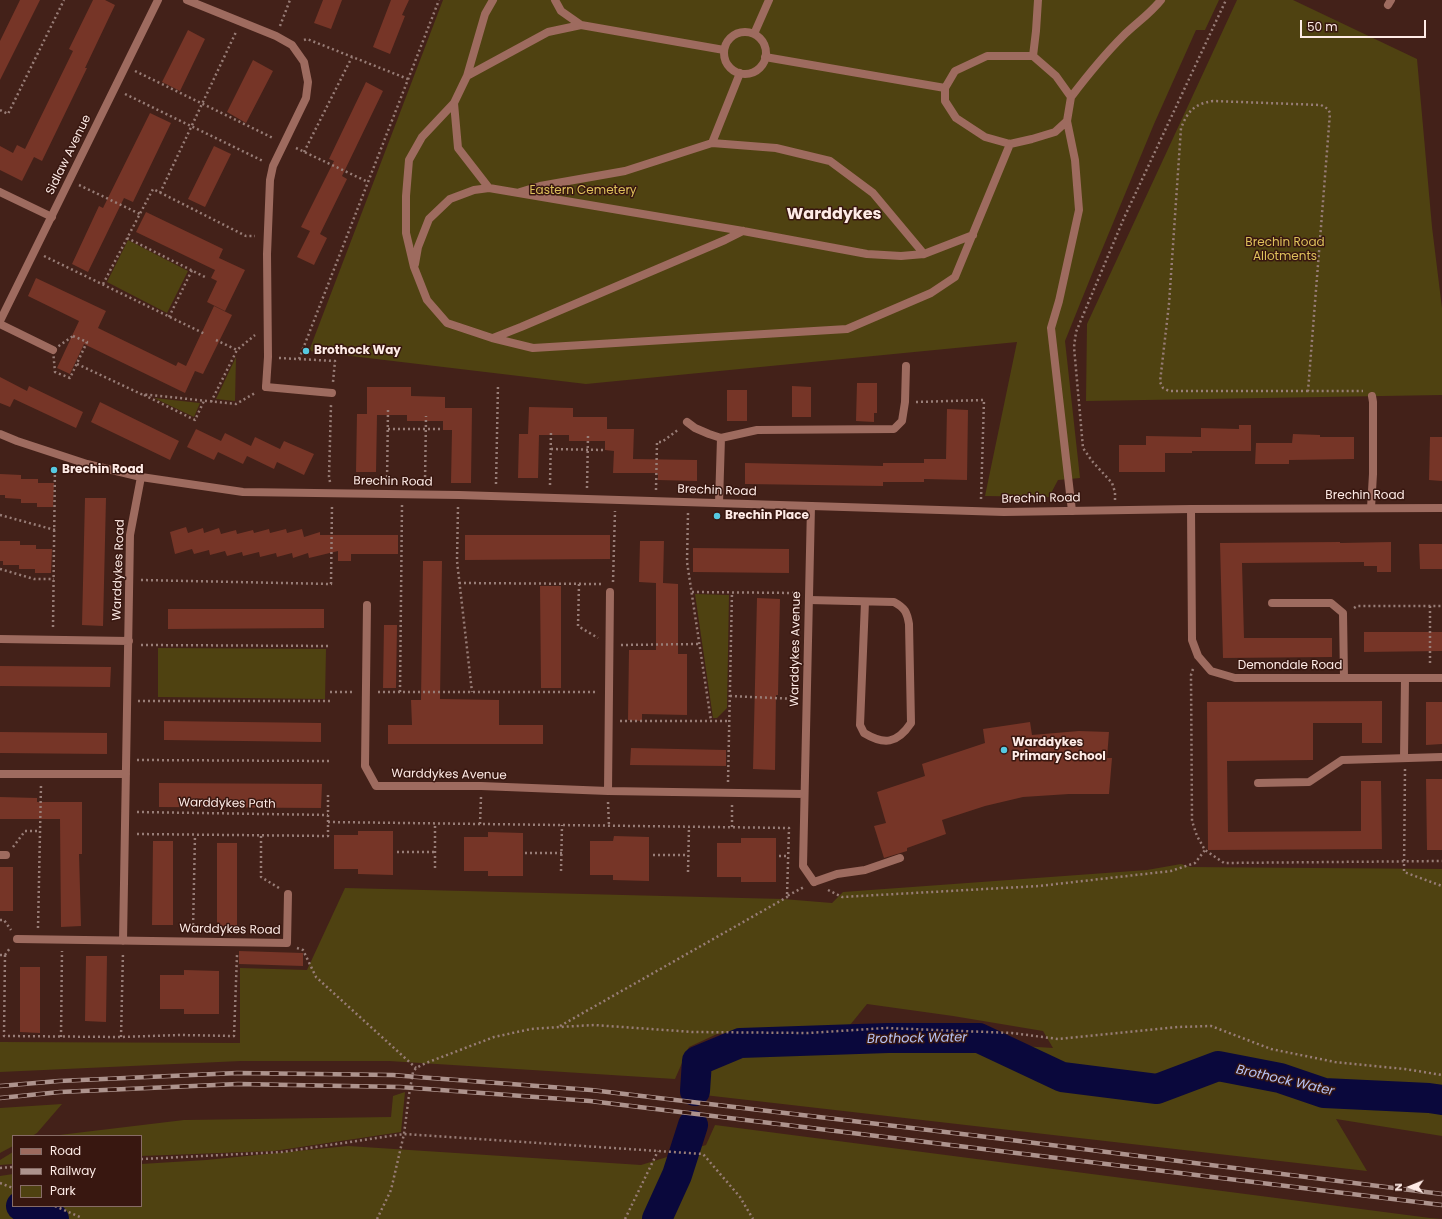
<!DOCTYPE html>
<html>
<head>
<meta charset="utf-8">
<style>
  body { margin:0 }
  #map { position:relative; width:1442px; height:1219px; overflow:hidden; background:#432119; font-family:Poppins,sans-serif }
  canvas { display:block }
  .legend { position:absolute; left:12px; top:1135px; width:130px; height:72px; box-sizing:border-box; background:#381710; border:1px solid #876c66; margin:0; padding:5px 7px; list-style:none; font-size:12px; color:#feebe6 }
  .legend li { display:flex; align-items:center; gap:8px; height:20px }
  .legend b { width:20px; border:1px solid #876c66 }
  .north { position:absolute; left:1390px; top:1167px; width:40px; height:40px; -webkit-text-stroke:3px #381710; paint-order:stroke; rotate:269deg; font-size:11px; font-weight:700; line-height:16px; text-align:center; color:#feebe6 }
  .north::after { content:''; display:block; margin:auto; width:14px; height:18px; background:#feebe6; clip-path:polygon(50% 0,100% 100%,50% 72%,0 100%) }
  .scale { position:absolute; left:1300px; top:20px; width:126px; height:18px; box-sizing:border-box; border:2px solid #feebe6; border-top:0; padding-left:5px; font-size:12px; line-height:14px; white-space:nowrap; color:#feebe6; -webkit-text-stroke:3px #381710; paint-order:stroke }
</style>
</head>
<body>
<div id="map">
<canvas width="1442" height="1219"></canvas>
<ul class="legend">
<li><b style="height:5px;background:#9e6b5f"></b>Road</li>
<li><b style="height:5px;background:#ad938d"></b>Railway</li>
<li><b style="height:11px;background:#4f4211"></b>Park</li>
</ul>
<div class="north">N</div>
<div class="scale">50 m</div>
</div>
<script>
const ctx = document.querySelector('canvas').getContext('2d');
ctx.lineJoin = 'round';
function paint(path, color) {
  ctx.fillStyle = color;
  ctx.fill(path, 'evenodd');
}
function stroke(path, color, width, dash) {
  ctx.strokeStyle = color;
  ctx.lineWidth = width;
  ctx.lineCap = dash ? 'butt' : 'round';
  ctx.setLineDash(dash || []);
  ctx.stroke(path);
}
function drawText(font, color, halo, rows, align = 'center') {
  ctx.font = font + ' Poppins,sans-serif';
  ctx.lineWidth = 3;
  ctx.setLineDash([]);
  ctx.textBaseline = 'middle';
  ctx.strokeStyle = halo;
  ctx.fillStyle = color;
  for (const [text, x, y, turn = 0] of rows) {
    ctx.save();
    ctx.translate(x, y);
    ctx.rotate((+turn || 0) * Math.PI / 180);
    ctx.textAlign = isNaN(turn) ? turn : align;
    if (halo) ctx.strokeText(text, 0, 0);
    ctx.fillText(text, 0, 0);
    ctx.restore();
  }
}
paint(new Path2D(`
  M443,0H1219L1205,30H1196L1154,124L1094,269L1065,341L1080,478L1058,480L1049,497L985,496L1017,342L586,384L309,351Z
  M1237,0H1293L1417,59L1432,227L1442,308V395L1086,401L1087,324Z
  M128,240L188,271L167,313L107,282Z
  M236,357L235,401L216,399Z
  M154,398L200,403L194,417Z
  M695,594L729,595L727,708L717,718H713Z
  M158,648L326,649L325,699L158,697Z
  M1181,864L1190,867L1442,869V1136L1336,1119L1367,1171L704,1095L706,1066L744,1050L976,1043L1053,1048L1043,1031L953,1016L867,1004L850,1025L717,1034L689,1047L675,1079L389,1061H241L0,1072V1042L240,1043V968L307,970L345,888L783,899L832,903L843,892L1147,870Z
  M405,1092L401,1132L274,1151L141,1156V1136H51L184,1120L391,1117L393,1096Z
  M62,1104L37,1133L32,1136H13V1146L0,1153V1108Z
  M715,1125L1430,1218L1442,1219H0V1176L13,1174V1206H141V1164L206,1160L348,1146L641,1165L706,1145Z
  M13,1152V1164L0,1165V1160Z`), '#4f4211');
stroke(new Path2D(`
  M695,1091L697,1061L740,1043L888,1038H979L1062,1077L1157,1089L1218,1066L1280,1078L1324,1093L1429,1098L1442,1100
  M21,1206L54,1219
  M657,1219L677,1175L693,1125`), '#0a083c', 30);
paint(new Path2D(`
  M20,0H40L0,80V41Z
  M93,0H105L115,5L85,68H87L42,161L34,157L22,181L0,170V146L13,153L17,145L25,149L73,51L69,49Z
  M323,0H342L331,29L314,23Z
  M391,0H409L402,15L405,16L390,54L373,47Z
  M188,30L205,39L180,91L162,82Z
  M253,60L273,71L246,123L227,112Z
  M366,82L383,91L342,176L347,179L320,234L327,238L314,265L297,257L310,231L301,227L334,161L329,159Z
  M150,113L171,123L133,202L124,198L88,272L72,264L99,206L103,208Z
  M214,146L231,154L205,207L188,199Z
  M146,212L223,249L219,258L245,270L225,311L207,302L217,281L211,278L215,270L136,232Z
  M36,278L106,311L98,328L176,366L178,362L186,366L214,306L232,315L203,374L195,371L185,393L84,344L70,374L57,368L79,321L28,296Z
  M0,377L27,391L29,386L83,412L76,428L14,399L10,407L0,403Z
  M857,383H877V413H874V422L856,421Z
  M792,386L811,387V417H792Z
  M367,387H411V396L445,397V408H472L471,483H451L452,430H443V421H407V415H377L376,472H356L357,414H367Z
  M727,390H747V421H727Z
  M100,402L179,441L170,460L91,422Z
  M529,407L573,408V417H607V429H634L633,459L697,460V481L658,480V473H613L614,451L605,450V441H569V435H539L538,478H518L519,434H528Z
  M947,409L968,410L967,480L924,479V482H883V486L745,484V463L883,466V463H924V459H946Z
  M1239,425H1251V451H1192V453H1165V472H1119V445H1146V436L1201,437V428L1239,429Z
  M196,429L221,441L225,433L251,446L255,437L280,449L284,441L314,454L304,475L277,462L274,469L247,456L243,464L218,452L214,460L187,447Z
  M1293,434L1320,435V437H1354V459L1289,460V464H1255L1256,443H1292Z
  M1430,437H1442V481L1429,480Z
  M0,474L21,475V479H38V483H54L53,507H37V503H21V499L5,498V495H0Z
  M85,498H106L103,626L82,625Z
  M186,527L188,533L203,528L204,533L219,528L221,534L236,530L237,534L253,530L254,533L269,529L270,533L286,529L287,533L302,529L304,537L320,532V535H398V554H351V561H338V551L309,558L308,553L293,558L292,553L277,557L276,553L260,557L259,552L243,556L242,552L227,556L225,551L210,555L209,550L194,554L192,549L175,554L170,532Z
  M465,535H610V559L465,560Z
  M0,541H20V545H36V549H52L51,573H35V569H19V565H3V561H0Z
  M640,541H664L663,583L678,584V654H687V715L642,714V721L628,720L629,650H656V583L639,582Z
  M1340,542V543L1391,542V572H1377V566H1364V562L1242,563L1244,638H1332V657L1223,658L1220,543Z
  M1419,544H1442V569H1420Z
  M693,548L789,549V573L693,572Z
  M423,561H442L440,699L499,700V725H543V744H388V725H412L411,700H421Z
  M540,586H561V688H541Z
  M757,598L780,599L778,695H776L775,770L753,769Z
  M168,609H324V628L168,629Z
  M384,625H397L396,688H383Z
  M1364,632H1442V651L1364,652Z
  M0,666L111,667L110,687L0,686Z
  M1382,701V743H1362V723H1313V760L1227,761L1228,832L1361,831V781H1381L1382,849L1208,850L1207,702Z
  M1426,702H1442V744L1426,745Z
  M164,721L321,723V742L164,740Z
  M1030,722L1032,735L1079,731L1109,732L1107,758H1112L1109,794H1069L1023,797L985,806L942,820L946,834L907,848V851L884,858L874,826L886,823L877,792L925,776L922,764L985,743L983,729Z
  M0,732L107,733V754L0,753Z
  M631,748L726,750V766L630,765Z
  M1426,779H1442V850H1427Z
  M159,783L322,784L321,808L159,807Z
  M0,797L37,798V802H82V854H79L81,926L61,927L60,819H0Z
  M358,831H393V875L358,874V869H334V835H358Z
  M488,832L523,833V876H488V871H464V837H488Z
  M614,836L649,837V881L613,880V875H590V841H613Z
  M741,838H776V882H741V877H717V843H741Z
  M153,841H173V925H152Z
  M217,843H237V926H217Z
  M0,867H13V911H0Z
  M239,951L303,953V966L239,964Z
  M86,956H107L106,1022L85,1021Z
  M20,967H40V1033L20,1032Z
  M184,970L219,971V1014H184V1009H160V975H184Z`), '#763527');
stroke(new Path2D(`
  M280,26L290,0
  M304,40L307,39L408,79
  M135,71L273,138
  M125,94L263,161
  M0,110L8,114L64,0
  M296,148L368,182
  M304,152L352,57
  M79,185L140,214
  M160,193L236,32
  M127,238L207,278
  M44,256L205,334
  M103,284L153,189L246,236H255
  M169,317L192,270
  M73,336L87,342L70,378L55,372L53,350Z
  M216,340L237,350
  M279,358L335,361L333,382
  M299,359L439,0
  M77,364L141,394L236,404L255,393
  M1308,391H1169L1163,388L1160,382L1169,304L1181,128C1188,111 1194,104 1213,101L1321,105L1328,109L1330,113L1308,391H1363
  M144,395L195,420L204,401
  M211,402L237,350L255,335
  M916,402L984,400L981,499
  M388,429H441
  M551,449L603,450
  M330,482L329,477L331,405
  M387,482L388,410
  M425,482L426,416
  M496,484L498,385
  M550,485L551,431
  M587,488L588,436
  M656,490L657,442H662L679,429
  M1115,500V492L1112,483L1092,461L1083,448L1074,347L1076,332L1124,218L1226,0
  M458,507L457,561L472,692
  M688,513L687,562L711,721
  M0,515L55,530
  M0,569L34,579H54
  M141,580L331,584L332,505
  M613,582L615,511
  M459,583L601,584
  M579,584L578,626L598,638
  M692,592L797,593
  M1430,606V666
  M1354,608L1357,606H1442
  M53,627L55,466
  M141,645L330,646
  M621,645L700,644
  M1193,669L1191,675L1192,821L1197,836L1205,850L1224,863L1442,861
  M330,692H355
  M378,692H597
  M400,692L402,505
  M730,696L796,699
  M138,701H330
  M620,721H730
  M137,760L329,761
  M1405,769L1404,872L1442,886
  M728,782L732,592
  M608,802L609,826
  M137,812L328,815
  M328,822L789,828L787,896L804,887
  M480,824L481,797
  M732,827V805
  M137,834L328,836V795
  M261,836V877L279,888
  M13,847L25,831H40
  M397,852H435
  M525,853H562
  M653,855H688
  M779,856H788
  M435,868V823
  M561,871L562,825
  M688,872L689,827
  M828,890L842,897L1039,886L1171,871L1195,863L1205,850
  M0,920H4L11,930
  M38,928L41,785
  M193,930L195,835
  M297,948L303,950L316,977L416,1068
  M0,955H5L10,948
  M5,955L4,1036L121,1037L181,1035L234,1036L237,955
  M560,1026L789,896
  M61,1037L62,951
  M121,1037L123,952
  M141,1159L282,1152L404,1134L703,1154L740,1197L753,1219
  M0,1168L13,1167
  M0,1183L13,1188
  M55,1206L80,1217L81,1219
  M377,1219L391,1190L404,1134L409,1095L413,1072L416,1068L426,1063L494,1037L531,1029L560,1027L594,1025L693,1032L808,1033L886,1028L1012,1033L1058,1039L1178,1027L1211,1026L1271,1049L1335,1062L1405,1069L1442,1075
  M625,1219L658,1151`), '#987d77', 2.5, [2, 3]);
stroke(new Path2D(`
  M555,0L561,11L581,25L724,50
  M1388,5L1391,0
  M581,25L548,32L467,76L454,103L458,148L489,188L743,231L867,254L901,256L924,254L973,235
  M724 53a21 21 0 1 1 42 0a21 21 0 1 1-42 0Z
  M754,34L769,0
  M987,56H1033L1056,76L1071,97L1067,121L1055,132L1032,139L1010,144L985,137L956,118L945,101V88L955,71Z
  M1033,56L1036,31L1038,0
  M765,57L945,88
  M467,76L485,14L493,0
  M1071,97C1087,76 1104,55 1123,36C1135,24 1150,14 1161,0
  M454,103L422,137L409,160L406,196V233L414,267L427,300L447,323L492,338L533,348L847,329L931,293L955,277L1010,144
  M1067,121L1075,160L1079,210L1059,301L1051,328L1072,511
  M712,143L740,73
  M0,192L52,217
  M520,192L540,186L625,171L712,143L776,148L830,161L873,193L924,254
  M415,264L418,247L429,219L450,199L474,190L489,188
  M493,338L521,327L725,240L743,231
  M266,387L332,393
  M1371,508L1373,474V402L1372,396
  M809,600L894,602C905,608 907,612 909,624L911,723C897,744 884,745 864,733L860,725L865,602
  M1272,603H1331L1343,613L1344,678
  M1258,783L1309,782L1342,760L1442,757
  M0,855H6
  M814,882L837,874L865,870L900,858`), '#9e6b5f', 8);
stroke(new Path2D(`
  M187,0L276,36L292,45L304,62L308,82L306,98L273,166L270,180L267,254L268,357L266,387
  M0,321L158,0
  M0,324L53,350
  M687,422L695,428L709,434L721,438L757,430L894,429L902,421L905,402L906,366
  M719,503L721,438
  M811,506L803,866L814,882
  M1191,509L1192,640L1198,656L1211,671L1235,678H1442
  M367,605L365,766L376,786H481L608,791L804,794
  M0,639L129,641
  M1404,757L1405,679
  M0,774H126
  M608,791L610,592
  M17,939L287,943L288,894
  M123,941L130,535L141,477`), '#9e6b5f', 8);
stroke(new Path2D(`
  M0,434L17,441L87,464L141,477L243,492L459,495L1004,512L1191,509L1442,508`), '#9e6b5f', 8);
const rail = new Path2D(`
  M0,1086L59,1081L237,1073L393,1075L417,1077L591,1090L979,1136L1442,1194
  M0,1098L60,1092L238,1084L400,1087L590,1101L1442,1205`);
stroke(rail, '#ad938d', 4.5);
stroke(rail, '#381710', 3, [9]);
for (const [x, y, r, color] of [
  [306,351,4,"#56c9e1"],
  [54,470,4,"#56c9e1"],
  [717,516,4,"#56c9e1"],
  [1004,750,4,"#56c9e1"]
]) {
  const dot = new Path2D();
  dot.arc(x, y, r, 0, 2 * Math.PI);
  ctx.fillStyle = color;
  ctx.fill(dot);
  stroke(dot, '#381710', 1.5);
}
drawText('12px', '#feebe6', '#381710', [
  ["Sidlaw Avenue",69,155,-64],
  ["Brechin Road",393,482,1],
  ["Brechin Road",717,491,2],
  ["Brechin Road",1365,496],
  ["Brechin Road",1041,499,-1],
  ["Warddykes Road",119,570,-88],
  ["Warddykes Avenue",796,649,-89],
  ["Demondale Road",1290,666],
  ["Warddykes Avenue",449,775,1],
  ["Warddykes Path",227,804,1],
  ["Warddykes Road",230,930,1]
]);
drawText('12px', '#ddc05b', '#381710', [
  ["Eastern Cemetery",583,191],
  ["Brechin Road",1285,243],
  ["Allotments",1285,257]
]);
drawText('bold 12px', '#feebe6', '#381710', [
  ["Brothock Way",314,351],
  ["Brechin Road",62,470],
  ["Brechin Place",725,516],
  ["Warddykes",1012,743],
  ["Primary School",1012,757]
], 'left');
drawText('italic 13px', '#b6c3f7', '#381710', [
  ["Brothock Water",917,1039,-1],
  ["Brothock Water",1285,1081,13]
]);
drawText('bold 16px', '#feebe6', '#381710', [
  ["Warddykes",834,215]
]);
</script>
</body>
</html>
